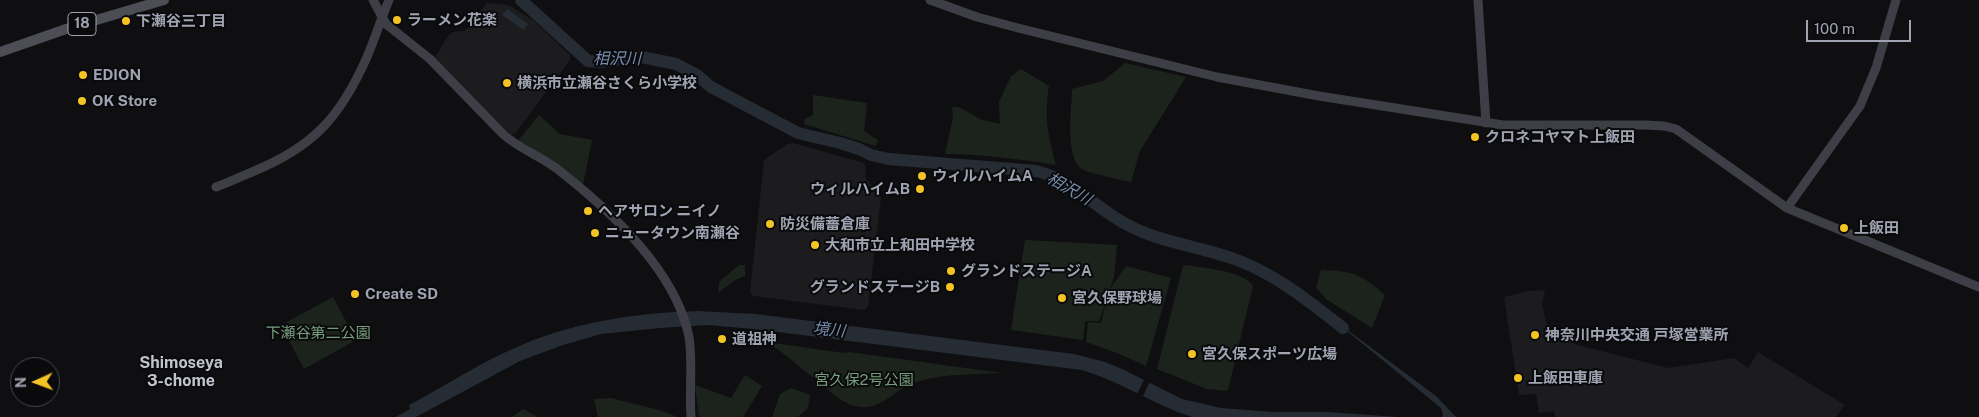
<!DOCTYPE html>
<html>
<head>
<meta charset="utf-8">
<style>
  body { margin:0 }
  #map { position:relative; width:1979px; height:417px; overflow:hidden; background:#0f0f11; font-family:"Public Sans",sans-serif }
  canvas { display:block }
  .north { position:absolute; left:10px; top:357px; width:50px; height:50px; box-sizing:border-box; background:#0a0a0c; border:1px solid #46484e; border-radius:50%; rotate:268deg; font-size:14px; font-weight:700; line-height:20px; text-align:center; color:#a0a4b2 }
  .north::after { content:''; display:block; margin:auto; width:18px; height:22px; background:#f4c324; clip-path:polygon(50% 0,100% 100%,50% 72%,0 100%) }
  .scale { position:absolute; left:1806px; top:20px; width:105px; height:22px; box-sizing:border-box; border:2px solid #a0a4b2; border-top:0; padding-left:6px; font-size:15px; line-height:18px; white-space:nowrap; color:#a0a4b2; -webkit-text-stroke:4px #0a0a0c; paint-order:stroke }
</style>
</head>
<body>
<div id="map">
<canvas width="1979" height="417"></canvas>
<div class="north">N</div>
<div class="scale">100 m</div>
</div>
<script>
const ctx = document.querySelector('canvas').getContext('2d');
ctx.lineJoin = 'round';
function paint(path, color) {
  ctx.fillStyle = color;
  ctx.fill(path, 'evenodd');
}
function stroke(path, color, width, dash) {
  ctx.strokeStyle = color;
  ctx.lineWidth = width;
  ctx.lineCap = dash ? 'butt' : 'round';
  ctx.setLineDash(dash || []);
  ctx.stroke(path);
}
function drawText(font, color, halo, rows, align = 'center') {
  ctx.font = font + ' "Public Sans","Noto Sans JP",sans-serif';
  ctx.lineWidth = 4;
  ctx.setLineDash([]);
  ctx.textBaseline = 'middle';
  ctx.strokeStyle = halo;
  ctx.fillStyle = color;
  for (const [text, x, y, turn = 0] of rows) {
    ctx.save();
    ctx.translate(x, y);
    ctx.rotate((+turn || 0) * Math.PI / 180);
    ctx.textAlign = isNaN(turn) ? turn : align;
    if (halo) ctx.strokeText(text, 0, 0);
    ctx.fillText(text, 0, 0);
    ctx.restore();
  }
}
paint(new Path2D(`
  M487,3L509,5L533,20L570,55V60L515,134L511,135L435,57L448,36L453,32L465,31Z
  M793,143L864,163L866,167L865,177L881,198L868,307L864,310L753,296L750,292L764,160L787,144Z
  M1545,290L1542,304L1551,342L1573,338L1574,344L1668,368L1734,358L1748,368L1758,352L1845,405L1836,417H1555L1554,411L1539,413L1536,394L1519,395L1504,297L1529,291Z`), '#1c1b1e');
paint(new Path2D(`
  M1125,63L1186,77L1140,151L1131,182C1121,180 1088,173 1082,169C1064,157 1072,108 1072,89L1103,81Z
  M1021,69L1049,86C1044,116 1048,136 1056,165C1019,159 982,154 945,154L953,117L952,107H959L982,120L1000,124L999,102L1011,76Z
  M813,95L867,103L864,131L878,140L876,146L804,124L805,119L813,115Z
  M539,115L560,134L592,140L583,185C564,167 541,154 517,142Z
  M1025,240L1117,245L1114,276L1110,289L1126,266L1171,278L1146,366L1117,353L1086,342L1088,322L1101,323L1106,302L1099,321H1085L1083,340L1011,330Z
  M739,265H745V276L735,280L718,293L719,282Z
  M1187,265C1203,268 1244,271 1253,286L1228,390L1226,391L1207,389L1157,369L1183,266Z
  M1321,270C1353,271 1361,274 1385,295L1372,328L1326,299L1316,288Z
  M333,297L356,340L304,369L281,325Z
  M767,342L844,353L849,352L1002,373C973,375 938,373 911,384C889,394 877,415 849,404C839,400 830,391 821,384C803,370 786,354 767,342Z
  M745,375L762,386L743,417H699L695,385L731,398Z
  M791,388L810,395L808,408L798,417H772L780,394Z
  M612,398C634,405 657,407 677,417H598L594,399Z
  M523,409L538,417H512Z`), '#1c231d');
paint(new Path2D(`
  M507,9L528,24L524,30L502,15Z
  M697,311L755,314L1074,354L1105,362L1122,369L1182,399L1221,408L1274,412H1327L1398,417H1192C1154,405 1120,381 1082,370L754,329L707,325L660,328L601,334L560,346L520,361L416,417H396L410,409L409,405C447,385 484,360 524,344C579,321 638,313 697,311Z
  M1330,317L1436,396L1456,417H1442L1443,414L1441,408Z`), '#262c34');
paint(new Path2D(`
  M1145,378L1150,381L1142,399L1136,396Z`), '#0f0f11');
stroke(new Path2D(`
  M521,0L588,61L601,62L637,56L676,64L697,75L711,87L798,133L840,143L859,149L871,155L889,159L1036,171C1069,178 1095,207 1124,223C1159,243 1200,246 1237,260C1277,275 1310,302 1343,328`), '#262c34', 12);
stroke(new Path2D(`
  M373,0L386,24L430,59L504,135C521,150 543,157 561,172C612,212 676,271 689,337C693,362 689,392 691,417
  M930,0L977,17L1018,28L1217,77L1319,96L1503,125H1646L1664,126L1676,129L1787,208L1979,287
  M1478,0L1486,123
  M216,187C228,183 240,177 252,172C313,147 340,118 367,57C375,38 381,19 389,0
  M1787,208L1860,106L1876,68L1896,0`), '#3e3f46', 9);
stroke(new Path2D(`
  M0,52L66,29L164,0`), '#4c4d55', 10);
for (const [x, y, r, color] of [
  [397,20,5,"#f4c324"],
  [126,21,5,"#f4c324"],
  [83,75,5,"#f4c324"],
  [507,83,5,"#f4c324"],
  [82,101,5,"#f4c324"],
  [1475,137,5,"#f4c324"],
  [922,176,5,"#f4c324"],
  [920,189,5,"#f4c324"],
  [588,211,5,"#f4c324"],
  [770,224,5,"#f4c324"],
  [1844,228,5,"#f4c324"],
  [595,233,5,"#f4c324"],
  [815,245,5,"#f4c324"],
  [951,271,5,"#f4c324"],
  [950,287,5,"#f4c324"],
  [355,294,5,"#f4c324"],
  [1062,298,5,"#f4c324"],
  [1535,335,5,"#f4c324"],
  [722,339,5,"#f4c324"],
  [1192,354,5,"#f4c324"],
  [1518,378,5,"#f4c324"]
]) {
  const dot = new Path2D();
  dot.arc(x, y, r, 0, 2 * Math.PI);
  ctx.fillStyle = color;
  ctx.fill(dot);
  stroke(dot, '#0a0a0c', 2);
}
for (const [x, y, w] of [
  [82,24,28]
]) {
  const box = new Path2D();
  box.roundRect(x - w / 2, y - 11.5, w, 23, 4);
  ctx.fillStyle = '#0a0a0c';
  ctx.fill(box);
  stroke(box, '#a0a4b2', 1);
}
drawText('bold 14px', '#a0a4b2', null, [
  ["18",82,24]
]);
drawText('bold 15px', '#a0a4b2', '#0a0a0c', [
  ["ラーメン花楽",407,20],
  ["下瀬谷三丁目",136,21],
  ["EDION",93,75],
  ["横浜市立瀬谷さくら小学校",517,83],
  ["OK Store",92,101],
  ["クロネコヤマト上飯田",1485,137],
  ["ウィルハイムA",932,176],
  ["ウィルハイムB",910,189,"right"],
  ["ヘアサロン ニイノ",598,211],
  ["防災備蓄倉庫",780,224],
  ["上飯田",1854,228],
  ["ニュータウン南瀬谷",605,233],
  ["大和市立上和田中学校",825,245],
  ["グランドステージA",961,271],
  ["グランドステージB",940,287,"right"],
  ["Create SD",365,294],
  ["宮久保野球場",1072,298],
  ["神奈川中央交通 戸塚営業所",1545,335],
  ["道祖神",732,339],
  ["宮久保スポーツ広場",1202,354],
  ["上飯田車庫",1528,378]
], 'left');
drawText('15px', '#769e7d', '#0a0a0c', [
  ["下瀬谷第二公園",318,333],
  ["宮久保2号公園",864,380]
]);
drawText('italic 16px', '#758eae', '#0a0a0c', [
  ["相沢川",617,59],
  ["相沢川",1069,189,30],
  ["境川",829,330,6]
]);
drawText('bold 16px', '#c1c3ce', '#0a0a0c', [
  ["Shimoseya",181,363],
  ["3-chome",181,381]
]);
</script>
</body>
</html>
